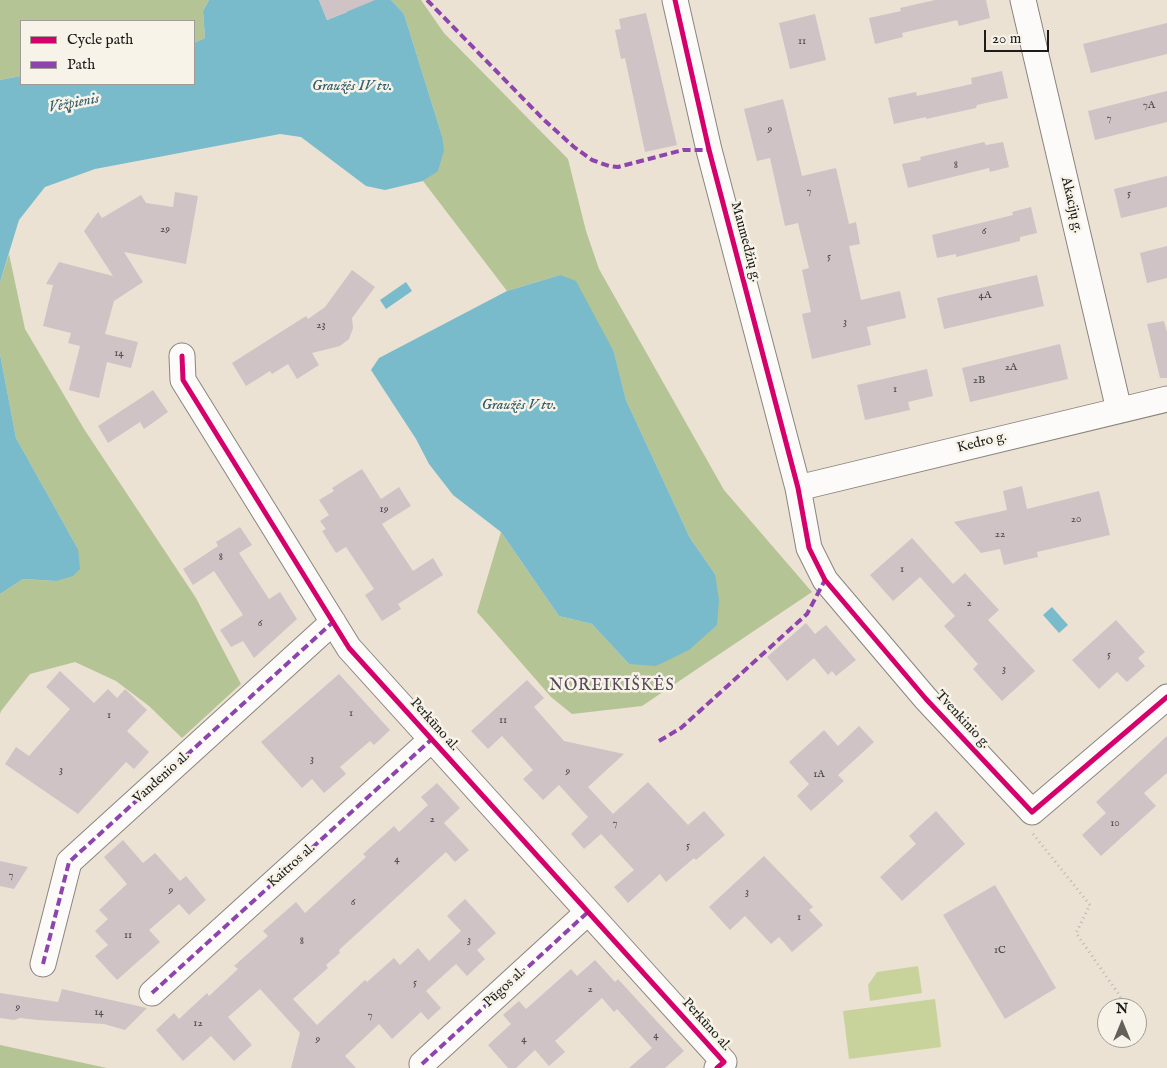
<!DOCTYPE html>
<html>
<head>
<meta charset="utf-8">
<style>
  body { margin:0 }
  #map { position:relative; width:1167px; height:1068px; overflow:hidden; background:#ebe2d4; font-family:"IM FELL English",serif }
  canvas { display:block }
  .legend { position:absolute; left:20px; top:20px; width:175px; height:65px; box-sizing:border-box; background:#f7f3e8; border:1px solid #9f9d96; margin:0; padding:6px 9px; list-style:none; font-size:15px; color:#1c1c1c }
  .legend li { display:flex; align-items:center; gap:10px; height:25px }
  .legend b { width:25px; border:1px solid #9f9d96 }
  .north { position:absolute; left:1097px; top:998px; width:50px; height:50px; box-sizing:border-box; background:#f7f3e8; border:1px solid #9f9d96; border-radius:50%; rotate:0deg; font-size:14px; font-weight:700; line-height:20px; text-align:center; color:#1c1c1c }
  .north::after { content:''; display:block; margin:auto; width:18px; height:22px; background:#64615c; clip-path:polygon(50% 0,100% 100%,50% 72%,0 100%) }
  .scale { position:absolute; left:984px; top:30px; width:65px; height:22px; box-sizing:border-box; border:2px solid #1c1c1c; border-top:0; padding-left:6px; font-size:15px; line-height:18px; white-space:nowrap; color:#1c1c1c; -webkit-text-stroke:4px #f7f3e8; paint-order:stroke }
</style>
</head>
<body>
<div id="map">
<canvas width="1167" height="1068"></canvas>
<ul class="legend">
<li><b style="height:6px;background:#d6006c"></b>Cycle path</li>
<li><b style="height:6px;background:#8e44ad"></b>Path</li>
</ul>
<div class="north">N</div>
<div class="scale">20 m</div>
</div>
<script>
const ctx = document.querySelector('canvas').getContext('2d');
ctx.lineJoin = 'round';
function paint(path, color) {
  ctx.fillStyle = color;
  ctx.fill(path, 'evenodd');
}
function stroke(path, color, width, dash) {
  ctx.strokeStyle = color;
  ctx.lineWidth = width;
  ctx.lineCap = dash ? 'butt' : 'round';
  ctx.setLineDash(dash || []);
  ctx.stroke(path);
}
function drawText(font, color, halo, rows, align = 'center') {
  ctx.font = font + ' "IM FELL English",serif';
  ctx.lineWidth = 5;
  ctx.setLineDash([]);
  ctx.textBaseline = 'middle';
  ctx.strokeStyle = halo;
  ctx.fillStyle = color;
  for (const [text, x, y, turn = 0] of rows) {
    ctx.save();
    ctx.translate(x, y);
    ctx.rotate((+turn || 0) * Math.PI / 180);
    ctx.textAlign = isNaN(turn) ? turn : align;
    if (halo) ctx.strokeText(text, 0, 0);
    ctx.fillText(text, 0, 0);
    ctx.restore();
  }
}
paint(new Path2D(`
  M918,966L922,993L870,1001L868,985L877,972Z
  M935,999L941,1047L849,1059L843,1011Z`), '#c8d39c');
paint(new Path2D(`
  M0,0H209L203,11L205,38L194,43V21H21V76L0,80Z
  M391,0H421L444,33L568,159L586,231L599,269L724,490L812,592L642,706L572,714L551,697L477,612L501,532L559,616L592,624L629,664L715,574L690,538L626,400L614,352L560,275L507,291L423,181L438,170L442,136L404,14Z
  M9,254L25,329L84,429L196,598L241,684L182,738L149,706L116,681L75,662L30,674L1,711L0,714V594L23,579L56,581L78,549L16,438L0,354V282Z
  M0,1045L107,1068H0Z`), '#b5c495');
paint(new Path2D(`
  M209,0H319L327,20L347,12L343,0H391L404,14L442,136L444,150L438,171L423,181L385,190L366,186L301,137L280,134L95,169L45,187L19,220L0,282V80L21,76V84H194V43L205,38L203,11Z
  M560,275L576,281L614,352L626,400L690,538L715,574L719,600L717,625L689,650L656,666L629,664L592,624L559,616L501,532L453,495L429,464L416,439L371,370L379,358L507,291Z
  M406,282L412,291L386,309L380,300Z
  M0,354L16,438L78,549L80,569L73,576L56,581L23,579L0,594Z
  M1052,607L1068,625L1059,633L1043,615Z`), '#79bbcb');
paint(new Path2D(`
  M319,0H375L327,20Z
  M935,0H986L990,18L959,26L957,20L902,33L903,37L875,44L869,18L901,11L900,8Z
  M646,13L677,145L645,152L625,58L621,59L615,30L621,29L619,19Z
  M815,14L826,60L790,69L779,23Z
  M1167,23V54L1091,73L1083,44Z
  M1002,71L1008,98L977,105L976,108L926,119V117L894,124L888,98L916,92L917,96L972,84L971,78Z
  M1167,91V122L1095,140L1088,111Z
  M783,99L802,176L836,168L849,224L856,222L860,244L849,246L861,300L900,291L906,318L867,327L871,345L812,359L802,314L811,312L802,270L809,268L798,223L785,226L770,158L757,161L744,109Z
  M984,142L986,145L1003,142L1009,167L990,172L989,168L908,188L902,164L921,160L920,157Z
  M1167,176V207L1121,218L1114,189Z
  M175,192L198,196L186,264L124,252L143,282L114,301L105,334L138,342L131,368L107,362L99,398L69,390L80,346L68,343L71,333L43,326L53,285L46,284L59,262L113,276L84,231L98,212L102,218L141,195L146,203L173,207Z
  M1031,207L1037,233L1020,237V241L956,257V254L937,258L932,235L1013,215L1012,212Z
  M1167,246V278L1147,283L1140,253Z
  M352,270L375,287L352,318L353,328L349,339L340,346L312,353L319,365L297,379L288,364L272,374L270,371L246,386L232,363L306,316L308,319L325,307Z
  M1037,275L1044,306L944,329L937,298Z
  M1164,321L1167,332V378H1160L1147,324Z
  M1060,344L1068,379L970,402L962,368Z
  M927,369L933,396L908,402L910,410L865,420L857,385Z
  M153,390L168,412L144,429L140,422L108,443L98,426Z
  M362,469L381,499L399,487L411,506L382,524L413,571L433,558L443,575L398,604L401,609L382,621L365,595L374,589L346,547L336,553L322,531L326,529L320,521L329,515L319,500L334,491L332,488Z
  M1022,486L1027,509L1099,491L1110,535L1037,552L1038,557L1004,565L1000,549L981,553L954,522L1007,510L1003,491Z
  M240,527L252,545L239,553L269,599L280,592L297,619L254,658L243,641L231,647L220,630L243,615L214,571L193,585L183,569L218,546L216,542Z
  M912,538L953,584L965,573L999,610L988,620L1035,671L1002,701L973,669L978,664L944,626L955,616L920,577L893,601L870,575Z
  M1116,620L1145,652L1138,658L1145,666L1127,682L1117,672L1099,689L1072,660Z
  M806,623L815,634L826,625L856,660L836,676L832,671L828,675L814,658L787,681L767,657Z
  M60,671L94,703L108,689L117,698L125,689L147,710L127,731L149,752L134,769L126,762L78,814L5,764L16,747L29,756L70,709L46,687Z
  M339,674L390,730L374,745L370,741L340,767L346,774L324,793L312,779L302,788L261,742Z
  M527,680L544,698L534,707L564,741L624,754L588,787L613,814L648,782L688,825L704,811L725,835L696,860L694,858L666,882L660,874L628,903L614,887L634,870L601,834L584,849L571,834L588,817L559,785L543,800L523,779L533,770L502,736L488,749L471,731Z
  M859,726L874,742L838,775L844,781L811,811L797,796L809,784L789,762L824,730L838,746Z
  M1167,736V773L1144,793L1156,806L1101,856L1082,835L1106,813L1096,802Z
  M437,783L460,808L444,823L469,850L455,862L446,852L339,950L340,953L326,965L328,968L293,999L317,1025L365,980L367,982L394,958L400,965L418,948L429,961L461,931L447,916L465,899L496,933L477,950L485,959L467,976L456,964L426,991L441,1008L428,1020L421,1012L392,1039L379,1024L345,1056L356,1068H291L300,1033L260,989L228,1017L252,1045L234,1061L211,1036L183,1061L156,1030L174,1013L179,1019L207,993L209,996L238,969L234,966L268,936L263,931L296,902L305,913L366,857L363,854L394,826L399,832L428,805L421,797Z
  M936,811L965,844L902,901L880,877L916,844L909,836Z
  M123,840L143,863L155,853L180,881L186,876L206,900L189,915L179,904L149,930L160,942L117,980L95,956L108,945L95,931L108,919L99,910L127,884L104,857Z
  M764,856L813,907L809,910L823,925L792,952L779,937L771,944L745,916L730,930L709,907Z
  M0,861L28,867L14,889L0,886Z
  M995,885L1056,988L1005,1019L943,915Z
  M595,960L615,982L618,979L684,1051L665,1068H629L652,1048L617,1009L614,1012L602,998L555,1041L565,1052L549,1066L535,1050L516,1068H508L488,1045L511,1024L503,1015L519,1001L526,1009L571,969L577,976Z
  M62,989L147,1008L125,1030L104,1024L38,1020L20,1018L14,1020L0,1018V993L58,1002Z`), '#cfc3c6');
const minor = new Path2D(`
  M675,0L709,150L798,488L809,548L825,580L926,699L1032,812L1167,697
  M1023,0L1119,410
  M182,356L183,380L349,648L724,1062L717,1068
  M798,488L1167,399
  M43,964L69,862L333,622
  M152,993L432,739
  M422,1064L588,912`);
stroke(minor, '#8a857e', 27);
stroke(new Path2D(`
  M1033,834L1090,905L1076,933L1120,996L1125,1008
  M1136,1038V1039`), '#b9b8b5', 3, [1, 4]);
stroke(minor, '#fcfbf9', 25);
stroke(new Path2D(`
  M427,0L543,119L574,147L592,160L609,166L618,167L683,150H709
  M659,741L681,728L807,614L825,580
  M43,964L69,862L333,622
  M152,993L432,739
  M422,1064L588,912`), '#8e44ad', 4, [8, 4]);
stroke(new Path2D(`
  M675,0L709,150L798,488L809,548L825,580L926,699L1032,812L1167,697
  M182,356L183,380L349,648L724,1062L717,1068`), '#d6006c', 5);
drawText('11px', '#494646', null, [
  ["11",802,42],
  ["7A",1149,106],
  ["7",1109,119],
  ["9",770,130],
  ["8",956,166],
  ["7",809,192],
  ["5",1129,194],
  ["29",165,230],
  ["6",984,232],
  ["5",829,257],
  ["4A",985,296],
  ["3",845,323],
  ["23",321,326],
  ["14",119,354],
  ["2A",1011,368],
  ["2B",979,381],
  ["1",895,390],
  ["19",384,510],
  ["20",1076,520],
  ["22",1000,535],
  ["8",221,558],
  ["1",902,570],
  ["2",969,604],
  ["6",260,624],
  ["5",1109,655],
  ["3",1004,670],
  ["1",351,714],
  ["1",109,716],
  ["11",503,721],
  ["3",312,760],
  ["3",61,771],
  ["9",568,772],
  ["1A",819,775],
  ["2",432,820],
  ["7",615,824],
  ["10",1115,824],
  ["5",688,846],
  ["4",397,860],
  ["7",11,876],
  ["9",171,891],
  ["3",747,893],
  ["6",353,903],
  ["1",799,918],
  ["11",128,936],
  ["3",469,941],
  ["8",302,942],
  ["1C",1000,951],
  ["5",415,983],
  ["2",590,990],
  ["9",18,1008],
  ["14",99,1013],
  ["7",370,1016],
  ["12",198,1024],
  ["4",656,1036],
  ["9",318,1040],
  ["4",524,1040]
]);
drawText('14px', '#1c1c1c', '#f7f3e8', [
  ["Akacijų g.",1071,205,77],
  ["Maumedžių g.",745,242,75],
  ["Kedro g.",982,443,-14],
  ["Tvenkinio g.",962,720,47],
  ["Perkūno al.",434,725,48],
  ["Vandenio al.",162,778,-42],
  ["Kaitros al.",292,866,-42],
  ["Pūgos al.",505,988,-43],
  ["Perkūno al.",706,1025,48]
]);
drawText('italic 15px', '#305c69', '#f7f3e8', [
  ["Graužės IV tv.",352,87],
  ["Vėžpienis",74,104,-11],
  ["Graužės V tv.",519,406]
]);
ctx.letterSpacing = '1px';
drawText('16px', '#56475a', '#f7f3e8', [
  ["NOREIKIŠKĖS",612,687]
]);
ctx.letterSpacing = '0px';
</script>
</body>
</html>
